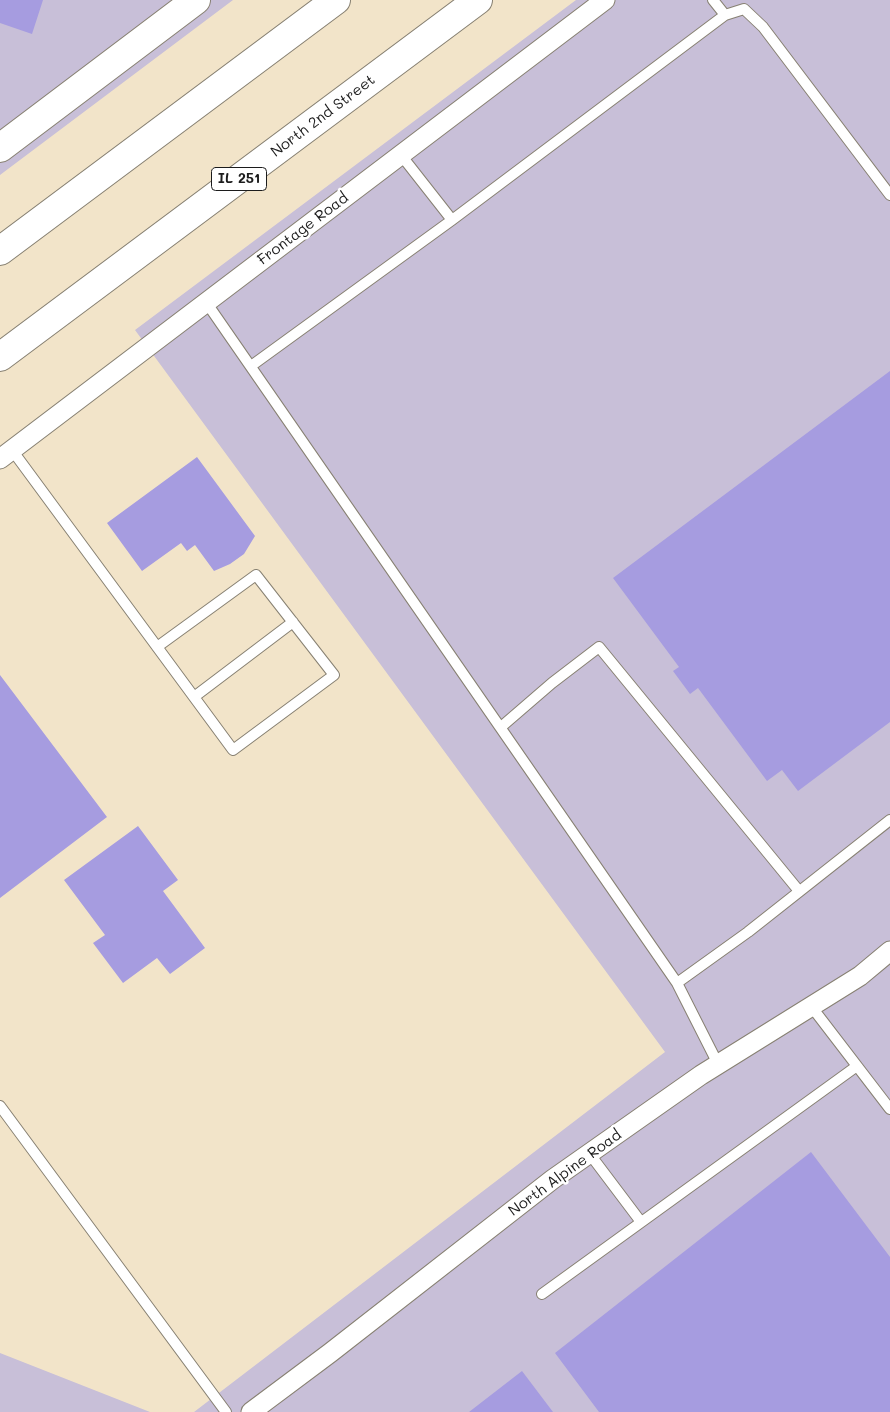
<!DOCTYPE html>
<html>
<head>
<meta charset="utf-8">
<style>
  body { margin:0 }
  canvas { display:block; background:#f2e4c9 }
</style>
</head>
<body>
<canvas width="890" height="1412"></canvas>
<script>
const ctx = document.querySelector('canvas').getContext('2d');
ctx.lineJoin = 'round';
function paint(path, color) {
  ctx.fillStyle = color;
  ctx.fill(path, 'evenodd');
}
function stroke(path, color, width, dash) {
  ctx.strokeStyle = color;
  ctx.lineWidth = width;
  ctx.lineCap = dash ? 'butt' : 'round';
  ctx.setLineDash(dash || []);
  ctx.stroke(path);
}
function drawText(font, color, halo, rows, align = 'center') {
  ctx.font = font + ' Mali,sans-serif';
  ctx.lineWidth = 5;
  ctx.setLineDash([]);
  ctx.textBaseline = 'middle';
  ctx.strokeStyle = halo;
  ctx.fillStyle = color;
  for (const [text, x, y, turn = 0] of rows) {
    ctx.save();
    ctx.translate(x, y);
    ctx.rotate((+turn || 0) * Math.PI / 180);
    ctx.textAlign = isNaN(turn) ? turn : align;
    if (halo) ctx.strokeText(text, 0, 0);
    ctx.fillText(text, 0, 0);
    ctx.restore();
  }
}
paint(new Path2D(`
  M0,0H233L0,175Z
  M576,0H890V1412H194L665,1052L135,330Z
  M0,1353L150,1412H0Z`), '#c8bfd8');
paint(new Path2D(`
  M0,0H43L32,34L0,23Z
  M890,371V722L798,791L782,770L767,781L698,688L690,694L673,671L679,667L613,578Z
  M197,457L255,536L244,554L230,564L214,571L195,545L187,551L181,543L142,571L107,523Z
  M0,675L107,817L0,898Z
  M138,826L178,880L163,891L205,948L170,974L157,958L123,983L93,943L105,935L64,880Z
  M811,1152L890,1257V1412H599L555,1353Z
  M522,1371L553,1412H469Z`), '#a69ce0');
const lane = new Path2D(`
  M713,0L725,15
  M401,155L452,220
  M206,302L677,983L748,932L890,820
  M251,366L452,220L725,15L744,9L763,27L890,195
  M12,450C86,550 160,650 233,750L334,675L256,575L157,647
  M194,697L293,622
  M501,727L552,683L599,647L799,891
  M677,983L718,1064
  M811,1006L890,1109
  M0,1106L226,1412
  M589,1153L641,1222
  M542,1294L857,1066`);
const street = new Path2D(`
  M0,459L605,0
  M251,1412L330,1353L553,1179L701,1075L860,976L890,951`);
const secondary = new Path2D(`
  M0,148L196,0`);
const primary = new Path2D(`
  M0,251L336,0
  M0,357L478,0`);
stroke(lane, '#878072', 12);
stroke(street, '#878072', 21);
stroke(secondary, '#878072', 30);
stroke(primary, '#878072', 30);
stroke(lane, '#fff', 10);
stroke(street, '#fff', 19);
stroke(secondary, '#fff', 28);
stroke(primary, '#fff', 28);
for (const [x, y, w] of [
  [239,179,55]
]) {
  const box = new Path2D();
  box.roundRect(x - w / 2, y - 11.5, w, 23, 4);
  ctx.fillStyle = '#fff';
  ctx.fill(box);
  stroke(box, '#1c1c1c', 1);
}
drawText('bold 14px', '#1c1c1c', null, [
  ["IL 251",239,179]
]);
drawText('15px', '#1c1c1c', '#fff', [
  ["North 2nd Street",323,116,-37],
  ["Frontage Road",303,229,-37],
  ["North Alpine Road",565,1173,-36]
]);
</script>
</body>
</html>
